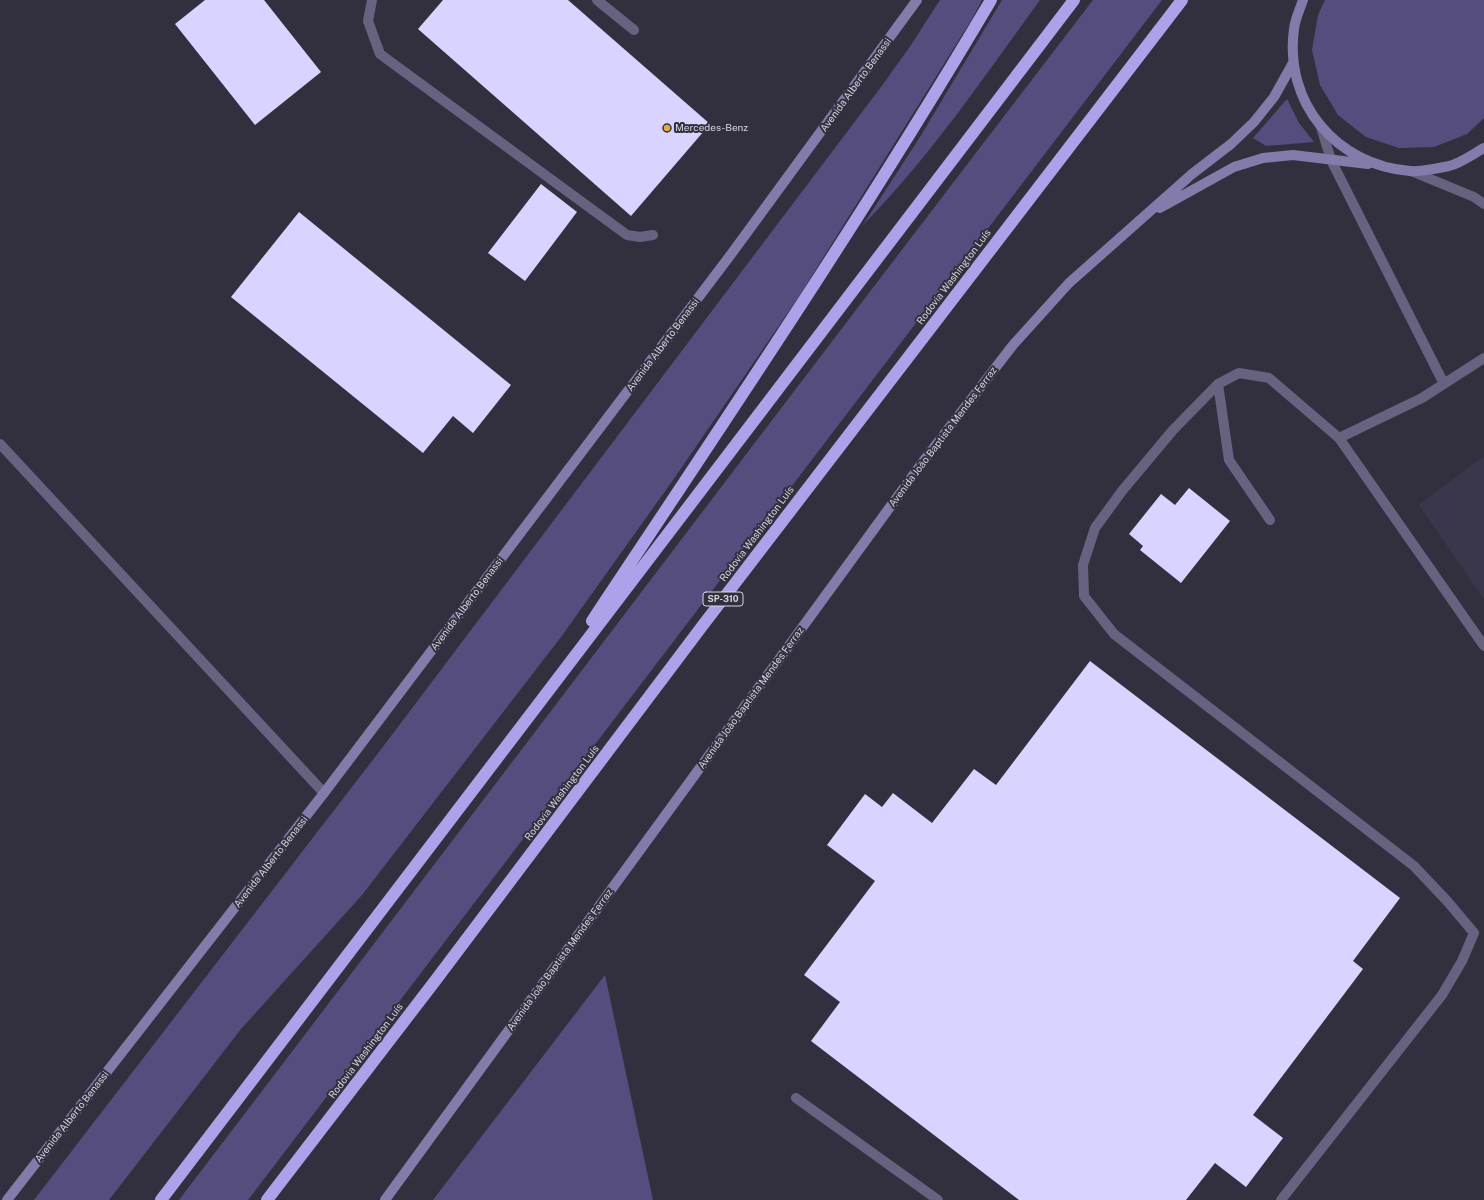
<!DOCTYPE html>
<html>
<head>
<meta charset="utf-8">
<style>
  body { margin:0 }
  canvas { display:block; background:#32303f }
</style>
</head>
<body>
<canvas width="1484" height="1200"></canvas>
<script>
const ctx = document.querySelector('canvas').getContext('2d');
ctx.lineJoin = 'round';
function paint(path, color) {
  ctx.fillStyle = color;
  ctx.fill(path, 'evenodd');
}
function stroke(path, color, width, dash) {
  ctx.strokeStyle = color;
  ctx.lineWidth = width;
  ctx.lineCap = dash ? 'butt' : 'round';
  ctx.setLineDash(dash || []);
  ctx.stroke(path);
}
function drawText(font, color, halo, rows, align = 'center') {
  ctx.font = font + ' "Public Sans",sans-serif';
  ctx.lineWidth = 4;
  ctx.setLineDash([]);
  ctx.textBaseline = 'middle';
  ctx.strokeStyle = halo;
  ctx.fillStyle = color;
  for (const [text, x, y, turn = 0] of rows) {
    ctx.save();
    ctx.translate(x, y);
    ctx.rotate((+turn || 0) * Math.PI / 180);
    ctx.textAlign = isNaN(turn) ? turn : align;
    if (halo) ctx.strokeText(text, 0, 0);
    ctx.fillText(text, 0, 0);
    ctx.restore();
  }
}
paint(new Path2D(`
  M1484,456V599L1419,505Z`), '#3a374d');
paint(new Path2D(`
  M940,0H982L972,19L798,298L673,480L561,637L362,895L241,1029L109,1200H34L382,748L884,83L911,45Z
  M1002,0H1040C984,77 930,157 863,225L920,137Z
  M1093,0H1162L248,1200H179C484,800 787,399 1093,0Z
  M1325,0H1484V118L1467,134L1434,147L1399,148L1366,137L1338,115L1320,85L1312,50L1318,15Z
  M1287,99L1299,123L1314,142L1266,146L1253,138Z
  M605,975L653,1200H433Z`), '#564d7f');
paint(new Path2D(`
  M205,0H264L321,72L255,125L175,24Z
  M443,0H568L710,124L631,216L418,29Z
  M541,184L577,212L525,281L488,253Z
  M299,212L511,385L473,433L453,416L423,453L231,297Z
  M1189,488L1230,521L1181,583L1140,550L1143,546L1129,534L1161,494L1175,505Z
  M1090,661L1400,898L1353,961L1363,969L1253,1115L1283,1138L1246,1187L1215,1163L1186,1200H1019L811,1041L840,1002L804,975L875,881L827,845L865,794L882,807L893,793L932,823L974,769L996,785Z`), '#d8d3ff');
stroke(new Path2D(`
  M372,0L368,21L380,54L627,235L640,237L653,235
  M597,0L634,30
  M1218,384L1229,460L1270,520
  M0,444L324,793
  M796,1098L938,1200
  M1281,1200L1442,995L1462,961L1474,933L1448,902L1414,866L1114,634L1084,596L1083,565L1095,528L1122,491L1173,430L1218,384L1239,373L1269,378L1339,438`), '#66627f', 10);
stroke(new Path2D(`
  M1321,127L1331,160L1444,384
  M1411,171L1474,197L1484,204
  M1484,358L1422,398L1339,438L1484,646`), '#66627f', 10);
stroke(new Path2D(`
  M1303,0C1300,9 1295,19 1294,29C1284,103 1336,165 1410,171C1420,172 1439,168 1449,166C1461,163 1473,154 1484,148
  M1160,208L1234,167L1263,158L1293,155L1368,164
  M7,1200L324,793L732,253L917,0
  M385,1200L925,459L1013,345L1069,283L1192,174L1231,144L1254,122L1274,97L1293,63`), '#837caa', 10);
stroke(new Path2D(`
  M592,621C728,416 866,212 991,0
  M161,1200L1074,0
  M267,1200L435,981L703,625L1182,0`), '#ada2e9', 12);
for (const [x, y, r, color] of [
  [667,128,4,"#e6ac36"]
]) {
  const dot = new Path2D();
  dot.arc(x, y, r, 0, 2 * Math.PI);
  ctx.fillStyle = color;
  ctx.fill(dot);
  stroke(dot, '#32303f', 1.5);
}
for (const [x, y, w] of [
  [723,599,40]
]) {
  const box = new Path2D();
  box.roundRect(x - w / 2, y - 7, w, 14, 3);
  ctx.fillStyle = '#32303f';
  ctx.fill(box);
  stroke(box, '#d6d5df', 1);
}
drawText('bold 9px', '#d6d5df', null, [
  ["SP-310",723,599]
]);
drawText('10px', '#d6d5df', '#32303f', [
  ["Avenida Alberto Benassi",856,85,-54],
  ["Rodovia Washington Luís",954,277,-53],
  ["Avenida Alberto Benassi",663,345,-53],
  ["Avenida João Baptista Mendes Ferraz",943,437,-53],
  ["Rodovia Washington Luís",757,534,-53],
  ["Avenida Alberto Benassi",467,604,-53],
  ["Avenida João Baptista Mendes Ferraz",751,698,-54],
  ["Rodovia Washington Luís",562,793,-53],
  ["Avenida Alberto Benassi",271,862,-52],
  ["Avenida João Baptista Mendes Ferraz",560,960,-54],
  ["Rodovia Washington Luís",366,1051,-53],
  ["Avenida Alberto Benassi",72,1117,-52]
]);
drawText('10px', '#d6d5df', '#32303f', [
  ["Mercedes-Benz",675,128]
], 'left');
</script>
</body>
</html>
